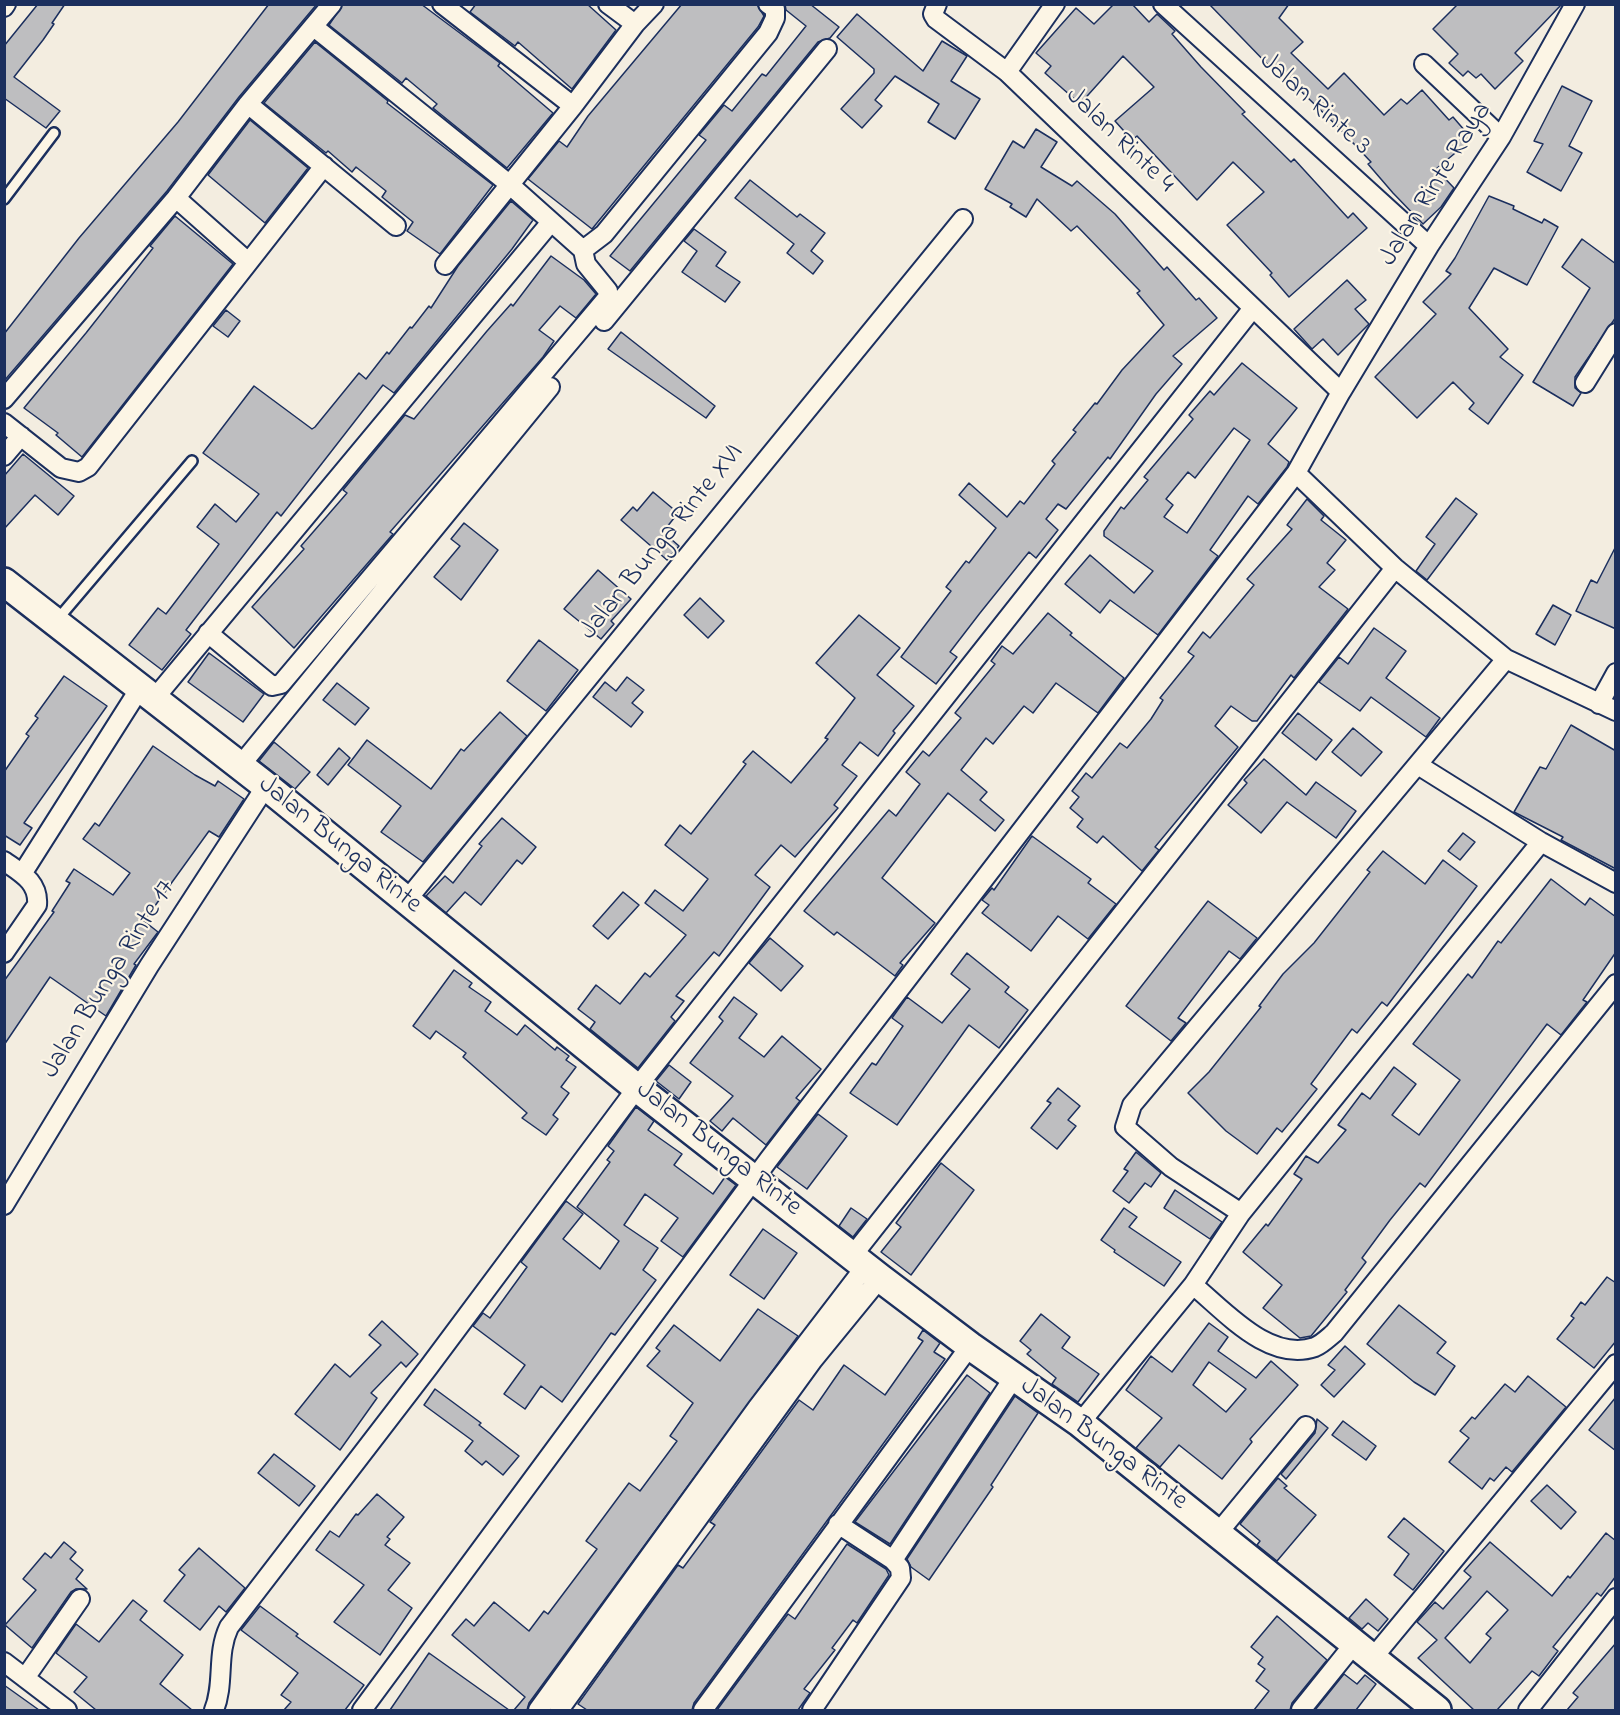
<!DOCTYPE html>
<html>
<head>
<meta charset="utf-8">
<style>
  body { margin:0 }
  #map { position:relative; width:1620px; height:1715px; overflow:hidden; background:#f3ede0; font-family:"Indie Flower",sans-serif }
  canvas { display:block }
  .frame { position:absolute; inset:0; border:6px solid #1b2f5e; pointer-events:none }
</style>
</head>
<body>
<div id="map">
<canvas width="1620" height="1715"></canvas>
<div class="frame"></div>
</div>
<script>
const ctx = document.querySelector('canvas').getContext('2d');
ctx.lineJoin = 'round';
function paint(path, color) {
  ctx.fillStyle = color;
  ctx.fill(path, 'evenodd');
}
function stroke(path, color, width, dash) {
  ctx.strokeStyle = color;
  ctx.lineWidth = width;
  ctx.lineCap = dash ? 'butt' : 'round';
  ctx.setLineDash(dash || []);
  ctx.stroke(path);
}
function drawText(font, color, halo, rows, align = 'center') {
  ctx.font = font + ' "Indie Flower",sans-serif';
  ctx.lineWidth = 4.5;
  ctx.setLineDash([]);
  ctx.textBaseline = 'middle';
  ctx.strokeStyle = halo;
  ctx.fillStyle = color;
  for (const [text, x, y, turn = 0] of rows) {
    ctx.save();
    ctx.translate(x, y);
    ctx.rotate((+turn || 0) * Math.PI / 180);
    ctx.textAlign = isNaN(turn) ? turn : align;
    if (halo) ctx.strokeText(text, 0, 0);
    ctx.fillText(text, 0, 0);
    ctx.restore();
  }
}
const building = new Path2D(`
  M38,4H65L52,23L54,24L43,40L14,77L60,111L46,128L4,98V46Z
  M269,4H317L239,97L167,191L4,381V334L79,238L178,122Z
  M343,4H421L500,63L498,66L553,113L507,168L433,108L437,104L406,78L402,83L329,25Z
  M476,4H587L616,30L572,89L518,42L515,46L470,12Z
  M682,4H757L764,16L758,27L592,229L528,179L559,141L567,147L588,116Z
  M785,4H810L839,27L830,38L818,42L630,271L610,256L706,140L699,135L724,105L732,111L762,74L766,76L806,26L786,10Z
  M1114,4H1132L1149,22L1157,14L1175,31L1172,34L1201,67L1245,112L1242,114L1291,162L1294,159L1348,218L1353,213L1367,228L1289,297L1270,275L1272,273L1227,225L1264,192L1233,162L1197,200L1137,136L1132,140L1115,121L1154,87L1123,56L1080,104L1045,73L1051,66L1036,53L1076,8L1094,24Z
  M1209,4H1289L1279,18L1303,42L1291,53L1328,89L1344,73L1384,115L1401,99L1407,104L1422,90L1449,120L1453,117L1472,139L1436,169L1454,188L1441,207L1423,224L1393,193L1368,164L1371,162L1338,127L1276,67L1273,70Z
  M1458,4H1562L1515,53L1523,61L1495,89L1481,74L1476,78L1468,71L1463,76L1449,63L1458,54L1433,29Z
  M857,14L923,71L942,41L967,56L951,81L980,99L955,139L928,122L939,104L895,76L875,100L882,106L862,128L841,109L874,73V69L837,37Z
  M315,42L388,101L387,103L493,185L440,254L407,231L413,222L382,197L386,191L356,167L352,172L328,151L326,153L264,103Z
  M1562,86L1592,101L1569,146L1582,153L1561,191L1527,172L1543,144L1534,141Z
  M250,120L308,168L265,223L208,175Z
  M1036,129L1057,142L1041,167L1072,186L1077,181L1115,214L1164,270L1167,267L1196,300L1199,298L1217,318L1173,356L1182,364L1156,394L1110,459L1108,457L1066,509L1058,504L1046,519L1058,530L1036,558L1029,552L980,613L950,652L957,657L936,684L901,657L951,591L946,587L966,561L969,563L996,528L959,495L969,483L1007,517L1020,501L1024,504L1055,464L1052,461L1076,432L1073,430L1095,403L1097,404L1122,370L1164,325L1137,293L1140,291L1077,226L1071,231L1037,199L1026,217L1010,207L1012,204L985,189L1013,141L1024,148Z
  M750,180L797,217L800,214L825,233L811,251L823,261L813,274L787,253L794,244L735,198Z
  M1489,196L1514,206L1513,209L1542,223L1544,219L1558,227L1527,285L1494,268L1469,308L1508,349L1500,357L1523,375L1488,424L1469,409L1474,403L1453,382L1417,418L1375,377L1436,314L1423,302L1451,274L1446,271L1455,258Z
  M511,201L533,220L512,249L394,393L383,385L281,516L277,512L186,630L191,634L162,670L129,645L158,608L166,614L217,547L219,544L197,527L215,504L236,522L259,494L203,453L254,386L312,429L315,427L359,373L366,379L387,352L389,354L410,327L412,328L429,306L431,308L458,266Z
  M175,216L233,264L82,457L56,435L58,433L24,408L86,333L153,248L150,246Z
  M694,229L726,252L716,266L740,282L725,302L682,272L697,251L684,241Z
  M1582,239L1616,264V317L1575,377V388L1581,393L1573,406L1533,382L1590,288L1562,267Z
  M551,256L584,280L596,294L576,318L560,306L539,330L554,341L543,357L390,532L393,534L294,648L252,607L304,549L301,546L347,493L343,490L405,415L414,419L487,331L511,304L513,306Z
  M1347,280L1366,300L1355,309L1369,324L1338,355L1323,339L1312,349L1294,329Z
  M226,310L240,321L228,337L213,326Z
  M621,332L715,406L706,418L608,349Z
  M1242,363L1297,408L1268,444L1289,462L1287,467L1258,504L1248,496L1210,550L1218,556L1158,635L1110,600L1100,613L1065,584L1090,555L1134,593L1153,571L1104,536V531L1121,507L1124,509L1148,480L1144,477L1193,419L1189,415L1210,391L1214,395ZM1234,428L1250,440L1187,533L1164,517L1173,505L1166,499L1188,472L1195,478Z
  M23,454L74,496L58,515L35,495L4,529V476Z
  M653,492L678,513L663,532L679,546L667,560L621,520L633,507L637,511Z
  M1456,498L1477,514L1427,580L1416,571L1435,544L1426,537Z
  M1307,499L1324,516L1321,520L1346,540L1327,563L1335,570L1319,587L1348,609L1294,678L1291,675L1257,721H1252L1231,706L1215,726L1238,747L1155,847L1159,850L1142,871L1103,836L1097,843L1077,827L1083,819L1070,808L1079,797L1072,791L1086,773L1092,778L1120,743L1127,748L1151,719L1163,700L1160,698L1194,656L1188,652L1203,632L1210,638L1254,585L1247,579L1292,529L1287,525Z
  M464,523L498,550L461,600L434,577L460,546L451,539Z
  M1616,546V629L1576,611L1591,580L1597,583Z
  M598,570L631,599L611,621L614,624L601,639L564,609Z
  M700,598L724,621L708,638L684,615Z
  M1553,605L1571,615L1555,645L1536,634Z
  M1048,613L1072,633L1070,635L1124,678L1098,713L1056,683L1033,713L1024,706L993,744L986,738L961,770L987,792L980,800L1004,820L995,831L948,793L882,878L935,923L900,963L903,965L895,976L837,932L834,935L804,911L889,810L896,816L920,784L906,772L923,751L929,756L961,718L955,713L995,664L991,661L1002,646L1013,654Z
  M859,615L900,648L877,675L914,706L893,731L895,733L878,756L860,742L842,765L857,776L834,805L838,808L795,857L781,845L755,875L770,887L719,956L714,952L676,996L684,1001L671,1017L675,1021L638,1068L590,1029L595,1022L578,1009L596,985L620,1004L645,973L650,977L686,935L645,903L655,890L683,911L708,879L665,845L680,825L691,834L746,764L743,762L753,751L791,783L828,739L825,738L855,698L816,663Z
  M1374,628L1406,651L1386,678L1440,718L1426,737L1371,697L1360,711L1319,682L1339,657L1348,664Z
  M539,640L578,670L546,711L507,681Z
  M209,653L264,694L243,722L188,682Z
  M64,676L107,706L24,823L32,828L20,845L4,835V772L29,736L26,734L38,718L35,716Z
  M627,677L644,690L632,703L643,712L631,727L593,697L605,682L616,691Z
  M337,683L369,708L355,725L323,700Z
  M500,712L527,736L423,862L381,832L401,806L348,765L367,740L431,789L461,749L464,751Z
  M1298,713L1332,740L1316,760L1282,733Z
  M1571,725L1616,751V869L1561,840L1563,837L1514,812L1540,767L1546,769Z
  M1353,728L1382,752L1361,776L1332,752Z
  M274,742L310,772L295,789L259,761Z
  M153,746L195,775L215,786L218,781L244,799L219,837L209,831L144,921L158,932L134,964L136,965L106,1016L50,977L4,1045V981L54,912L52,911L70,883L66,881L74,869L113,895L130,873L83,839L95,823L99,826Z
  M339,748L350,758L328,785L317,775Z
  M1264,759L1306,795L1316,782L1356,811L1336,838L1287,802L1261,833L1228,805L1247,783L1244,780Z
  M502,818L536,847L522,864L517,860L481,905L465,892L446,913L426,896L445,876L453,883L482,846L479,844Z
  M1463,833L1475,842L1460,860L1448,851Z
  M1032,836L1091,879L1088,883L1116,904L1088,939L1058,916L1031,951L982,913L989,905L982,900L992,888L994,890Z
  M1383,851L1425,884L1443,860L1477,886L1387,1006L1382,1002L1357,1033L1352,1029L1311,1084L1317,1089L1282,1132L1277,1128L1257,1154L1226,1131L1188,1093L1209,1072L1261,1007L1259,1006L1283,974L1314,943L1370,872L1367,870Z
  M1551,879L1585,905L1590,898L1616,917V952L1583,1000L1587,1002L1561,1035L1547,1024L1425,1187L1420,1183L1390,1220L1362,1258L1366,1262L1345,1290L1347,1292L1311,1336L1300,1338L1263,1308L1282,1285L1243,1252L1266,1224L1268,1226L1302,1179L1294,1174L1306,1156L1318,1163L1346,1130L1338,1125L1362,1093L1370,1099L1394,1067L1416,1084L1392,1115L1419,1135L1460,1080L1413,1044L1468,974L1472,978L1498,941L1501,943Z
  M623,892L639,905L608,939L593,926Z
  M1208,901L1257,938L1240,959L1229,951L1178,1018L1186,1023L1171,1041L1126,1006Z
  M770,938L803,966L781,991L749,963Z
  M967,953L1009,987L1005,992L1028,1010L999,1048L969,1025L897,1125L850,1093L872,1063L876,1065L903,1026L892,1018L907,997L942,1023L970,989L951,974Z
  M454,970L472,983L469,987L491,1002L485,1011L517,1035L525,1025L555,1050L557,1047L569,1056L566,1060L576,1067L561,1087L569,1093L553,1115L558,1119L546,1135L522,1118L527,1113L463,1057L466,1053L436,1031L430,1039L413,1026Z
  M734,997L757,1014L739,1038L764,1057L782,1036L821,1069L796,1098L800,1101L766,1145L733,1118L722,1131L710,1121L733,1096L690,1063L723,1021L719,1017Z
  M669,1065L691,1082L679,1099L656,1081Z
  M1058,1088L1080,1106L1068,1120L1076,1126L1057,1149L1031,1128L1051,1103L1047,1101Z
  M636,1107L654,1121L648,1130L682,1154L674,1165L713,1194L725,1177L736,1185L683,1257L661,1241L678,1218L645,1194L624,1225L658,1248L643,1270L656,1280L615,1335L611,1333L562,1402L541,1386L525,1409L504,1394L525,1365L473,1326L483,1313L490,1318L527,1267L521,1262L566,1201L583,1214L563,1239L600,1269L619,1241L577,1207L610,1162L607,1160L614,1151L608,1146Z
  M818,1114L847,1136L807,1189L777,1167Z
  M1136,1152L1161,1173L1151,1187L1145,1183L1129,1203L1113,1191L1128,1171L1124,1169Z
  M941,1163L974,1190L911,1275L881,1252L901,1227L896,1223Z
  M1175,1190L1222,1222L1210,1239L1164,1208Z
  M851,1208L867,1219L853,1237L839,1226Z
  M1124,1208L1137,1217L1129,1227L1181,1262L1164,1286L1114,1252L1115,1250L1101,1240Z
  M763,1229L797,1253L764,1299L730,1275Z
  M1607,1277L1616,1283V1341L1594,1368L1557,1339L1574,1318L1571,1316L1581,1302L1585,1305Z
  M1399,1305L1446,1342L1437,1353L1455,1366L1435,1395L1414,1382L1367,1344Z
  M758,1309L798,1336L529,1703L527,1710H514L525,1697L452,1635L466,1619L474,1626L494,1602L529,1631L544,1611L548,1614L597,1549L586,1541L629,1483L640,1491L677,1441L670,1436L693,1403L647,1366L660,1351L656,1348L674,1325L720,1361Z
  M1041,1314L1070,1337L1062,1348L1099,1374L1078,1402L1052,1384L1056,1378L1027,1354L1031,1350L1020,1341Z
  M382,1321L418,1354L406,1367L401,1362L371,1393L377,1398L340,1450L295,1414L335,1364L350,1377L381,1345L369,1335Z
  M1209,1323L1228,1337L1218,1351L1256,1378L1271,1361L1298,1385L1250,1439L1252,1442L1222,1479L1179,1445L1160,1467L1136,1448L1162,1418L1126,1390L1151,1356L1172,1372ZM1209,1362L1246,1389L1226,1412L1193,1385Z
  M923,1330L940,1343L934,1352L945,1359L694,1703L692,1710H587L578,1704L678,1565L683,1568L715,1525L710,1522L799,1400L813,1410L844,1365L885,1395L923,1341L918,1338Z
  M1345,1346L1365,1364L1334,1397L1321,1385L1335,1370L1328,1365Z
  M967,1375L990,1393L890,1544L855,1522Z
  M1528,1376L1566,1407L1512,1472L1506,1467L1494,1481L1490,1478L1482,1489L1449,1462L1469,1438L1460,1431L1472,1417L1475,1419L1505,1384L1515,1392Z
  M435,1389L481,1423L479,1425L519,1456L503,1475L486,1461L482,1465L465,1451L473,1441L424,1405Z
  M1015,1396L1038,1413L991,1485L993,1487L929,1580L911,1567L907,1559Z
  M1616,1397V1451L1589,1430Z
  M1317,1419L1328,1428L1286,1479L1281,1474L1315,1433Z
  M1343,1421L1376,1446L1366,1460L1332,1435Z
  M274,1454L315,1486L299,1506L258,1473Z
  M1278,1478L1287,1486L1284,1488L1316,1515L1277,1561L1257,1545L1260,1541L1240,1524Z
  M1547,1485L1576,1512L1561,1529L1531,1501Z
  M377,1494L404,1517L387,1537L390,1539L385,1545L410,1563L388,1590L412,1608L380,1655L334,1622L364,1585L316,1550L330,1531L339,1537L356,1514L358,1515Z
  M1404,1518L1444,1551L1413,1590L1394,1575L1409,1554L1388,1537Z
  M1606,1533L1616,1541V1576L1601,1596L1597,1593L1553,1647L1558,1651L1539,1676L1532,1671L1497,1710H1474L1418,1658L1437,1640L1417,1622L1435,1602L1443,1609L1471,1577L1464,1571L1490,1542L1552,1596L1568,1576L1570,1578ZM1487,1591L1508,1610L1486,1634L1491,1638L1470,1663L1445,1638Z
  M64,1542L76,1552L70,1559L83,1570L76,1579L87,1589H76L71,1592L32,1648L5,1625L36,1590L23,1579L45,1553L51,1558Z
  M847,1544L886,1569L889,1575L857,1623L853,1620L832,1648L835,1650L804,1689L810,1693L798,1710H717L788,1614L795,1619Z
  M199,1548L245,1588L226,1612L219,1606L200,1630L164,1601L185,1575L179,1570Z
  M1366,1599L1388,1619L1378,1631L1368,1623L1362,1629L1349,1618Z
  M133,1600L147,1611L140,1620L183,1655L160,1684L192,1710H96L74,1692L87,1677L56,1653L76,1624L99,1642Z
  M260,1606L298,1634L296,1636L364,1685L345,1710H284L291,1702L281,1695L298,1673L241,1630Z
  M1277,1616L1327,1660L1292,1703L1290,1710H1254L1269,1691L1256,1681L1265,1669L1258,1664L1263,1657L1251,1647Z
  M1616,1643V1710H1567L1578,1697L1573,1693Z
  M429,1653L509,1710H390Z
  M1344,1674L1357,1684L1365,1675L1376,1684L1356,1710H1315Z
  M4,1685L39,1710H4Z`);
paint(building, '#bebec0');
stroke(building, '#1b2f5e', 1.5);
const lane = new Path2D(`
  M4,199L54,133
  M57,620L192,461`);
const street = new Path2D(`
  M442,4L573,106
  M608,4L635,24
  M937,4L933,14L936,19L1007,72L1341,392
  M1163,4L1429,246
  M4,7L6,4
  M1424,64L1501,137
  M1007,72L1055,4
  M248,104L396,226
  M176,198L248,262
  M583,250L604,234L768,33L775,18V9L768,4
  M445,265L573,106L635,24L654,4
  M604,321L827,49
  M1585,383L1616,333
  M4,399L176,198L248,104L332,4
  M4,423L61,468L79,472L88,467L324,166
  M4,456L21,436
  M1296,473L1395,568L1506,659L1616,711
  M208,633L272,686L281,684L607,298L608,291L586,264L583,250L509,184L314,27
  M154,699L551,222
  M1599,704L1616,673
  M1418,765L1541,842L1616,883
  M240,766L550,387
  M4,861C21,873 39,882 37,905L4,953
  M22,874L140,688
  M406,901L963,219
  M4,1205L149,966L266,786
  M1241,1213L1541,842
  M853,1255L1395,568
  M1193,1285C1225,1311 1269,1363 1315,1347C1322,1344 1328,1338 1334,1333L1616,984
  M1080,1423L1193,1285L1241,1213L1171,1167L1125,1127L1132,1105L1506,659
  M1218,1533L1306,1426
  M893,1560L1014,1377
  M1371,1660L1616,1364
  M4,1662L67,1710
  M25,1678L80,1599
  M214,1710C225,1683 216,1654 229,1627L428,1368L645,1077L1253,308
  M362,1710L769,1159L1296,473L1341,392L1429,246L1501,137L1575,4
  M538,1710L757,1408L865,1267
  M559,1710L813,1360L880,1278
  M703,1710L970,1346
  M812,1710L901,1578L900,1568L893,1560L838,1524
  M1301,1710L1354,1644
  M1528,1710L1616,1598`);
const secondary = new Path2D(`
  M4,582L266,786L637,1088L880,1278L970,1346L1080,1423L1437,1710`);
stroke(lane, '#1b2f5e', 14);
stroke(street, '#1b2f5e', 22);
stroke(secondary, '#1b2f5e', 32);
stroke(lane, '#fcf5e5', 9);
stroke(street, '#fcf5e5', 18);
stroke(secondary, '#fcf5e5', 27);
drawText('27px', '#1b2f5e', '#fcf5e5', [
  ["Jalan Rinte 3",1314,105,42],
  ["Jalan Rinte 4",1119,141,44],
  ["Jalan Rinte Raya",1437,185,-58],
  ["Jalan Bunga Rinte XVI",663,543,-51],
  ["Jalan Bunga Rinte",339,846,39],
  ["Jalan Bunga Rinte 17",110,980,-58],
  ["Jalan Bunga Rinte",718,1150,38],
  ["Jalan Bunga Rinte",1103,1445,37]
]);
</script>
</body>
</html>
